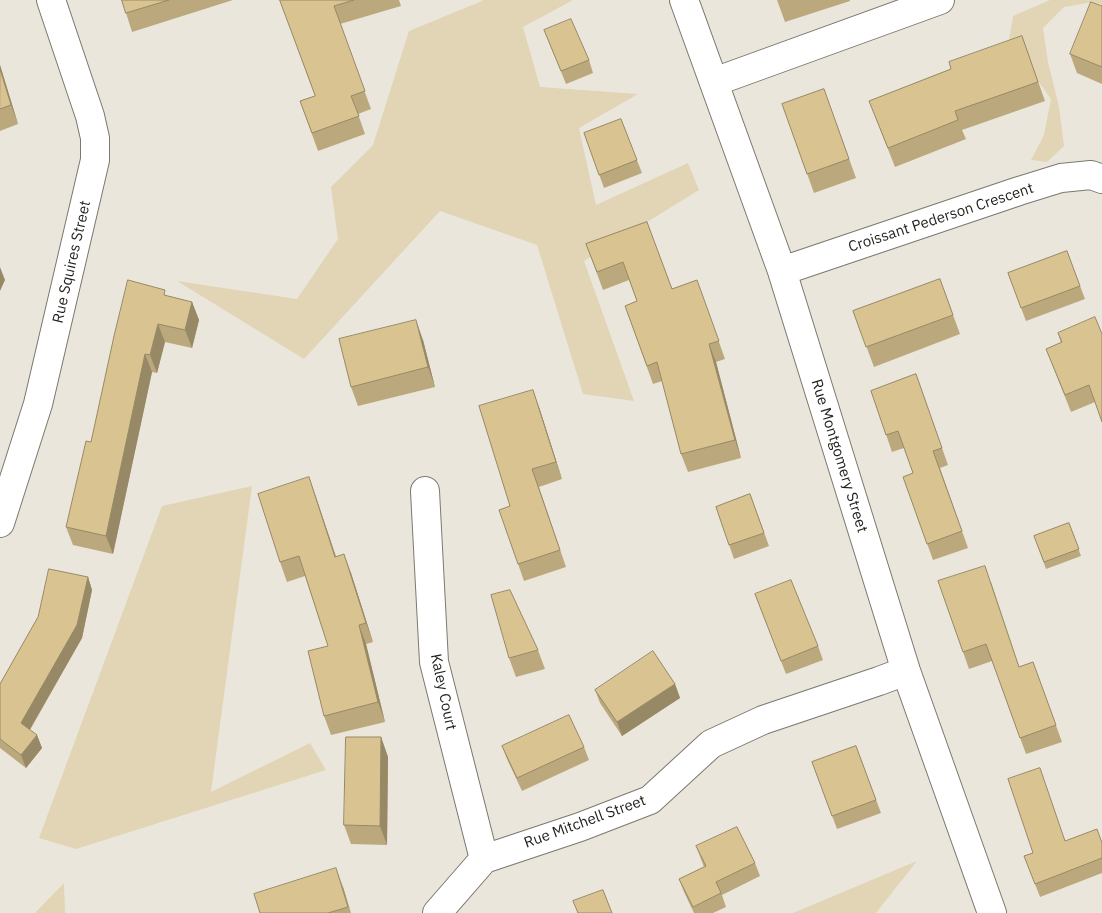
<!DOCTYPE html>
<html>
<head>
<meta charset="utf-8">
<style>
  body { margin:0 }
  canvas { display:block; background:#eae6dc }
</style>
</head>
<body>
<canvas width="1102" height="913"></canvas>
<script>
const ctx = document.querySelector('canvas').getContext('2d');
ctx.lineJoin = 'round';
function paint(path, color) {
  ctx.fillStyle = color;
  ctx.fill(path, 'evenodd');
}
function stroke(path, color, width, dash) {
  ctx.strokeStyle = color;
  ctx.lineWidth = width;
  ctx.lineCap = dash ? 'butt' : 'round';
  ctx.setLineDash(dash || []);
  ctx.stroke(path);
}
function drawText(font, color, halo, rows, align = 'center') {
  ctx.font = font + ' "IBM Plex Sans",sans-serif';
  ctx.lineWidth = 4;
  ctx.setLineDash([]);
  ctx.textBaseline = 'middle';
  ctx.strokeStyle = halo;
  ctx.fillStyle = color;
  for (const [text, x, y, turn = 0] of rows) {
    ctx.save();
    ctx.translate(x, y);
    ctx.rotate((+turn || 0) * Math.PI / 180);
    ctx.textAlign = isNaN(turn) ? turn : align;
    if (halo) ctx.strokeText(text, 0, 0);
    ctx.fillText(text, 0, 0);
    ctx.restore();
  }
}
paint(new Path2D(`
  M482,0H573L523,27L540,87L638,94L579,128L596,205L688,163L699,190L584,261L634,401L583,394L537,245L440,211L304,359L177,281L297,299L338,239L331,187L373,145L409,31L482,1Z
  M1050,0H1102V5L1093,2L1064,7L1043,28L1048,62L1059,107L1064,146L1047,162L1031,160L1044,135L1051,99L1009,40L1013,16Z
  M252,486L211,792L310,743L326,770L76,849L39,838L162,506Z
  M917,861L876,913H793Z
  M64,883L65,913H35Z`), '#e1d5b6');
const minor = new Path2D(`
  M684,0L782,271L906,671L992,913
  M714,82L940,0
  M782,271L1019,191L1061,178L1091,175L1102,179
  M425,491L434,662L484,859
  M0,523L38,404L95,160V138L90,116L51,0
  M437,913L484,859L580,827L650,800L711,744L763,720L879,681L906,671`);
stroke(minor, '#7c786f', 30);
stroke(minor, '#fff', 28);
paint(new Path2D(`
  M122,0H233L132,32Z
  M280,0H399L401,6L340,24L371,109L358,114L365,134L318,151L300,101L315,96Z
  M777,0H850V1L785,22Z
  M1102,6V84L1077,73L1070,54Z
  M544,30L589,60L593,73L566,84Z
  M1022,36L1045,101L962,130L966,139L895,167L869,101L951,69Z
  M0,65L18,124L0,131Z
  M824,89L856,178L814,193L782,104Z
  M621,119L642,173L604,188L584,133Z
  M647,222L672,289L697,280L725,359L716,362L741,458L688,472L681,454L662,381L653,384L625,306L637,301L629,280L603,290L586,244Z
  M1067,251L1085,299L1026,321L1008,273Z
  M940,279L960,334L874,367L853,311Z
  M168,296L192,302L199,320L192,348L165,342L157,373L152,372L113,554L73,545L66,527Z
  M1058,333L1102,334L1095,402L1071,412L1046,349L1061,343Z
  M423,340L435,387L358,406L351,387Z
  M916,374L948,465L940,468L968,548L933,560L903,477L913,473L904,448L892,452L871,391Z
  M539,407L562,479L539,487L566,567L524,581L518,564L510,506Z
  M309,477L336,556L351,573L373,642L366,644L385,722L331,735L324,716L328,646L305,576L287,582L280,562Z
  M750,494L769,546L734,559L716,507Z
  M1069,523L1081,556L1046,569L1034,536Z
  M88,577L92,590L82,638L30,730L37,735L42,748L26,768L0,748V684Z
  M991,582L1019,667L1033,662L1062,742L1026,754L992,661L969,669L963,652Z
  M755,594L818,646L823,660L786,674Z
  M538,650L545,669L516,677L509,658Z
  M675,684L680,698L622,736L600,703L595,690Z
  M381,737L388,757L387,845L351,844L344,825Z
  M502,746L584,747L589,760L522,791L507,759Z
  M856,746L881,813L837,829L812,762Z
  M1065,841L1102,843V873L1040,897L1024,856Z
  M696,846L755,863L760,876L722,895L726,907L713,913H694L684,892L679,879L704,867Z
  M343,887L351,913H260Z`), '#bba97d');
paint(new Path2D(`
  M0,65L18,124L11,105L0,69Z
  M0,267L5,280L0,291Z
  M192,302L199,320L192,348L185,330Z
  M416,320L423,340L435,387L428,367Z
  M158,324L165,342L157,373L150,355Z
  M709,344L716,362L741,458L735,440Z
  M145,354L152,372L113,554L106,536Z
  M533,390L539,407L562,479L556,462Z
  M309,477L316,497L342,576L335,557Z
  M344,554L351,573L373,642L366,623Z
  M88,577L92,590L82,638L26,736L21,723Z
  M359,625L366,644L385,722L378,702Z
  M675,684L680,698L622,736L617,722Z
  M37,735L42,748L26,768L21,755Z
  M381,737L388,757L387,845L380,826Z
  M336,868L343,887L351,913Z`), '#988966');
const building = new Path2D(`
  M122,0H169L126,13Z
  M280,0H354L334,6L365,91L351,96L359,116L312,133L300,101L315,96Z
  M1091,2L1102,6V67L1070,54Z
  M571,19L589,60L561,71L544,30Z
  M1022,36L1038,82L955,111L958,120L888,148L869,101L951,69L949,62Z
  M0,69L11,105L0,109Z
  M824,89L849,159L807,174L782,104Z
  M621,119L637,160L599,175L584,133Z
  M647,222L672,289L697,280L719,341L709,344L735,440L681,454L657,362L647,366L625,306L637,301L623,262L597,272L586,244Z
  M1067,251L1080,286L1021,308L1008,273Z
  M940,279L953,315L866,347L853,311Z
  M128,280L165,290L164,295L192,302L185,330L158,324L150,355L145,354L106,536L66,527L86,441L91,442L114,336Z
  M1095,317L1102,334V422L1089,385L1065,395L1046,349L1062,342L1058,333Z
  M416,320L428,367L351,387L339,339Z
  M916,374L942,448L933,451L962,531L927,544L903,477L913,473L898,431L886,435L871,391Z
  M533,390L556,462L532,469L560,550L518,564L499,510L510,506L479,406Z
  M309,477L335,557L344,554L366,623L359,625L378,702L324,716L308,651L328,646L299,556L280,562L258,494Z
  M750,494L764,533L729,545L716,507Z
  M1069,523L1079,549L1044,562L1034,536Z
  M985,566L1019,667L1033,662L1056,725L1020,738L986,644L963,652L938,581Z
  M49,569L88,577L77,625L21,723L37,735L21,755L0,739V684L38,617Z
  M791,580L818,646L781,661L755,594Z
  M510,590L538,650L509,658L491,595Z
  M653,651L675,684L617,722L595,690Z
  M569,715L584,747L517,778L502,746Z
  M346,737H381L380,826L344,825Z
  M856,746L876,800L832,816L812,762Z
  M1040,768L1065,841L1097,829L1102,843V858L1035,884L1024,856L1033,853L1008,779Z
  M737,827L755,863L716,882L721,893L693,907L679,879L706,866L696,846Z
  M336,868L348,907L328,913H260L254,894Z
  M603,890L612,913H578L573,901Z`);
paint(building, '#d9c491');
stroke(building, '#988966', 1);
drawText('15px', '#211f1b', '#fff', [
  ["Croissant Pederson Crescent",941,218,-18],
  ["Rue Squires Street",72,262,-77],
  ["Rue Montgomery Street",839,456,73],
  ["Kaley Court",443,692,78],
  ["Rue Mitchell Street",585,822,-20]
]);
</script>
</body>
</html>
